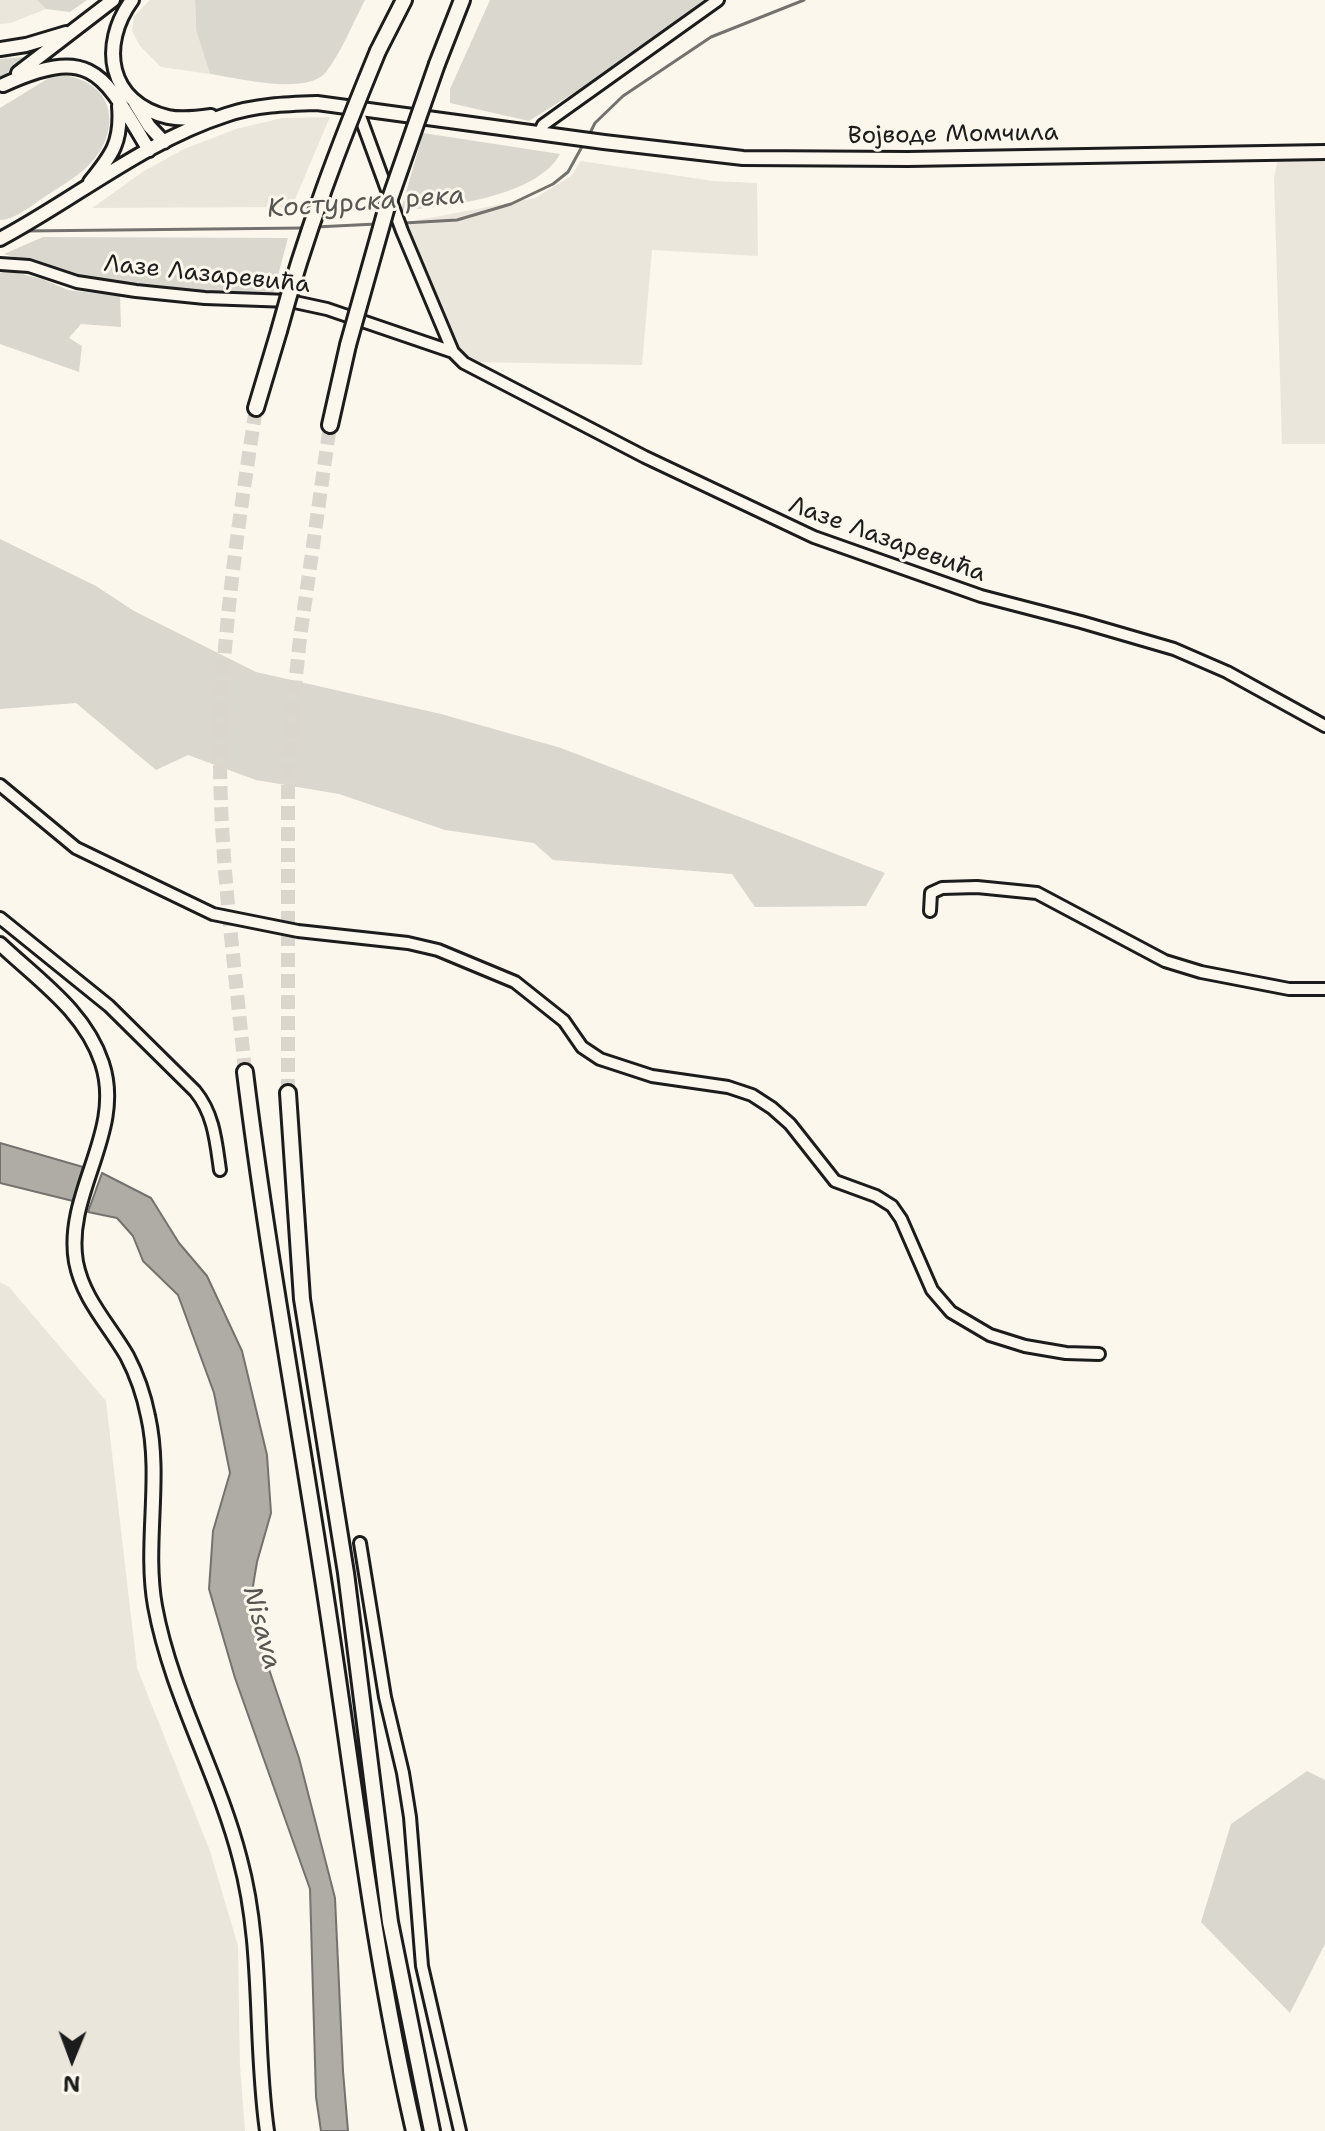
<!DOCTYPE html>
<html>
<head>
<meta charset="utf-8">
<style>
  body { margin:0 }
  #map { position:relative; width:1325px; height:2131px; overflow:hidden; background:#fbf7ec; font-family:"Shantell Sans",sans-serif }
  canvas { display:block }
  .north { position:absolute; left:32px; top:2019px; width:80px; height:80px; -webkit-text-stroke:6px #fbf7ec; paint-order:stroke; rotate:181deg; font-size:22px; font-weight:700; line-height:32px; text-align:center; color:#1c1c1c }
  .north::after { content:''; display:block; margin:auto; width:28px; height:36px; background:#1c1c1c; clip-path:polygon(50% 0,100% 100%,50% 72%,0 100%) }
</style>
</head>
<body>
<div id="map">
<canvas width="1325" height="2131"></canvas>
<div class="north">N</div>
</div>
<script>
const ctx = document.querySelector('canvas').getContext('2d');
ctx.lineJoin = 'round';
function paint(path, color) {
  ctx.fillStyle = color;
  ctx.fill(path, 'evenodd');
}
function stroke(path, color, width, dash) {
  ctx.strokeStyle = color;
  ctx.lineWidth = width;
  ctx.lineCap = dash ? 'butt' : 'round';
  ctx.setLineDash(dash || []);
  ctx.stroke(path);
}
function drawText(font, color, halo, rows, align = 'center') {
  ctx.font = font + ' "Shantell Sans",sans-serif';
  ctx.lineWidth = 6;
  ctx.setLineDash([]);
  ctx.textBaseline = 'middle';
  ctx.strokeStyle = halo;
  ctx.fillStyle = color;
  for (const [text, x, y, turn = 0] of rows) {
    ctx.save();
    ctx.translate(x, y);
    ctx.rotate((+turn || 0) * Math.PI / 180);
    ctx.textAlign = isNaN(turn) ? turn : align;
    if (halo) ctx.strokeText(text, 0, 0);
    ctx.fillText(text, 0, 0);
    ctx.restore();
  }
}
paint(new Path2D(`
  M0,0H37L46,9L11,23L0,24Z
  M150,0H195L196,30L210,74L161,67L140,46L132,31L134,16Z
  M330,117L293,204L279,207L92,208L144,171L184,149L236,129L282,118Z
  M1325,153V444H1282L1274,178L1279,154Z
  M581,161L713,181L757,183L758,256L652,250L642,365L471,362L456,351L403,223L535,198L571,176Z
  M0,1282L9,1287L106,1401L137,1668L210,1851L238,1946L240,2066L245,2131H0Z`), '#eae6dc');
paint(new Path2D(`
  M37,0H87L70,12L46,9Z
  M195,0H365C354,21 340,55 326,72C307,96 238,78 210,74L196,30Z
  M490,0H710L607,72L529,121L450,103V89Z
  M25,57L0,79V59Z
  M52,76C60,76 69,75 76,78C120,92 117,138 88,166C76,178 57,188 43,198C31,206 14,220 0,220V108Z
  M423,133L560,154C538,196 445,208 401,210Z
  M43,237L288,238L272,298L168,289L86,277L4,254Z
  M10,271L42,279L68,290L120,296L121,327L81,324L69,338L82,346L79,372L0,344V273Z
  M0,539L96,586L134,611L256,672L441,714L561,748L885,873L866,906L755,907L732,874L553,860L534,843L445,830L339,794L256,780L188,755L156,770L76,703L0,709Z
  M1307,1771L1325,1780V1944L1290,2013L1201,1922L1231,1824Z`), '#dad7ce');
const water = new Path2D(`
  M0,1143L83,1167L73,1201L0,1183Z
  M102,1173L151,1198L179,1243L207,1276L242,1351L267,1455L271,1513L257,1562L249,1610L299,1758L335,1898L343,2071L348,2131H321L316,2097L310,1889L235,1678L209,1589L213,1531L230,1473L214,1393L178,1295L143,1261L133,1236L117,1218L88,1212Z`);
paint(water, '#afaca5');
stroke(water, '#74726e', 2);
stroke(new Path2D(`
  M588,137L595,123L623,96L711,37L804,0
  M404,223L457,220L511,204L553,184L568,172L584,143
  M316,227L376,224
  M24,231L304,228`), '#74726e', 3);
stroke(new Path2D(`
  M245,1072C235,964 219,854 220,745C222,632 239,519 256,408
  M288,1093V754L300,638L330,425`), '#dad6cd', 14, [14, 7]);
const minor = new Path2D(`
  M357,108L402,231L453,352L464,363L645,457L814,537L981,596L1081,622L1174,649L1227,672L1325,726
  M539,134L543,125L718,0
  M0,264L29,266L77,282L136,291L205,298L290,301L327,309L453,352
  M0,785L76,848L213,914L298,931L408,943L438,950L515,982L564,1021L582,1047L600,1059L652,1076L728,1087L752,1095L772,1108L790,1124L835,1181L876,1196L892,1206L901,1219L932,1290L951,1312L990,1335L1025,1346L1066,1353L1099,1354
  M930,911L931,893L942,888L977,887L1037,893L1165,961L1201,972L1289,989H1325
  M0,918L109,1006L195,1091C214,1114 216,1142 220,1170
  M360,1543L385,1697L403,1773L410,1817L422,1966L460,2131`);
const major = new Path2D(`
  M132,0C99,45 108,103 168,117C182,120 197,118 211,116
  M0,49L26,45L66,33
  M18,73L113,0
  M3,85C94,43 104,76 149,150
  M135,103L149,126L164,142
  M90,182C112,155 122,142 119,106
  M0,239C75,199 145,141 226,115C255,105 286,104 317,103L604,142L743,158L908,159L1325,152
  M0,944C38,980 85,1011 102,1063C125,1132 64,1193 76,1262C83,1299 109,1325 127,1356C137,1375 144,1396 148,1416C162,1478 144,1544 155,1606C171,1694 218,1773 240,1859C264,1948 254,2041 267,2131`);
const highway = new Path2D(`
  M378,51L404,0
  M437,64L462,0
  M256,408L279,331
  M330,425L348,345
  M245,1072C267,1251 300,1427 327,1605C354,1781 374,1958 414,2131
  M288,1093L302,1299L346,1573L390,1922L432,2131`);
stroke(minor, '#1c1c1c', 16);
stroke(major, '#1c1c1c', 18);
stroke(highway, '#1c1c1c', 20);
stroke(minor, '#fbf7ec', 10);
stroke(major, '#fbf7ec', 12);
stroke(highway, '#fbf7ec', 14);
const highwayBridge = new Path2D(`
  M279,331C305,234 340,143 378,51
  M348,345L386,210L437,64`);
stroke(highwayBridge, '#1c1c1c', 20, []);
stroke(highwayBridge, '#fbf7ec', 14);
drawText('24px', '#1c1c1c', '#fbf7ec', [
  ["Војводе Момчила",953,135,-1],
  ["Лазе Лазаревића",207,275,6],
  ["Лазе Лазаревића",887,540,20]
]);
drawText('italic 26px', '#575653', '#fbf7ec', [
  ["Костурска река",366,203,-4],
  ["Nisava",261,1628,75]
]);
</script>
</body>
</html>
